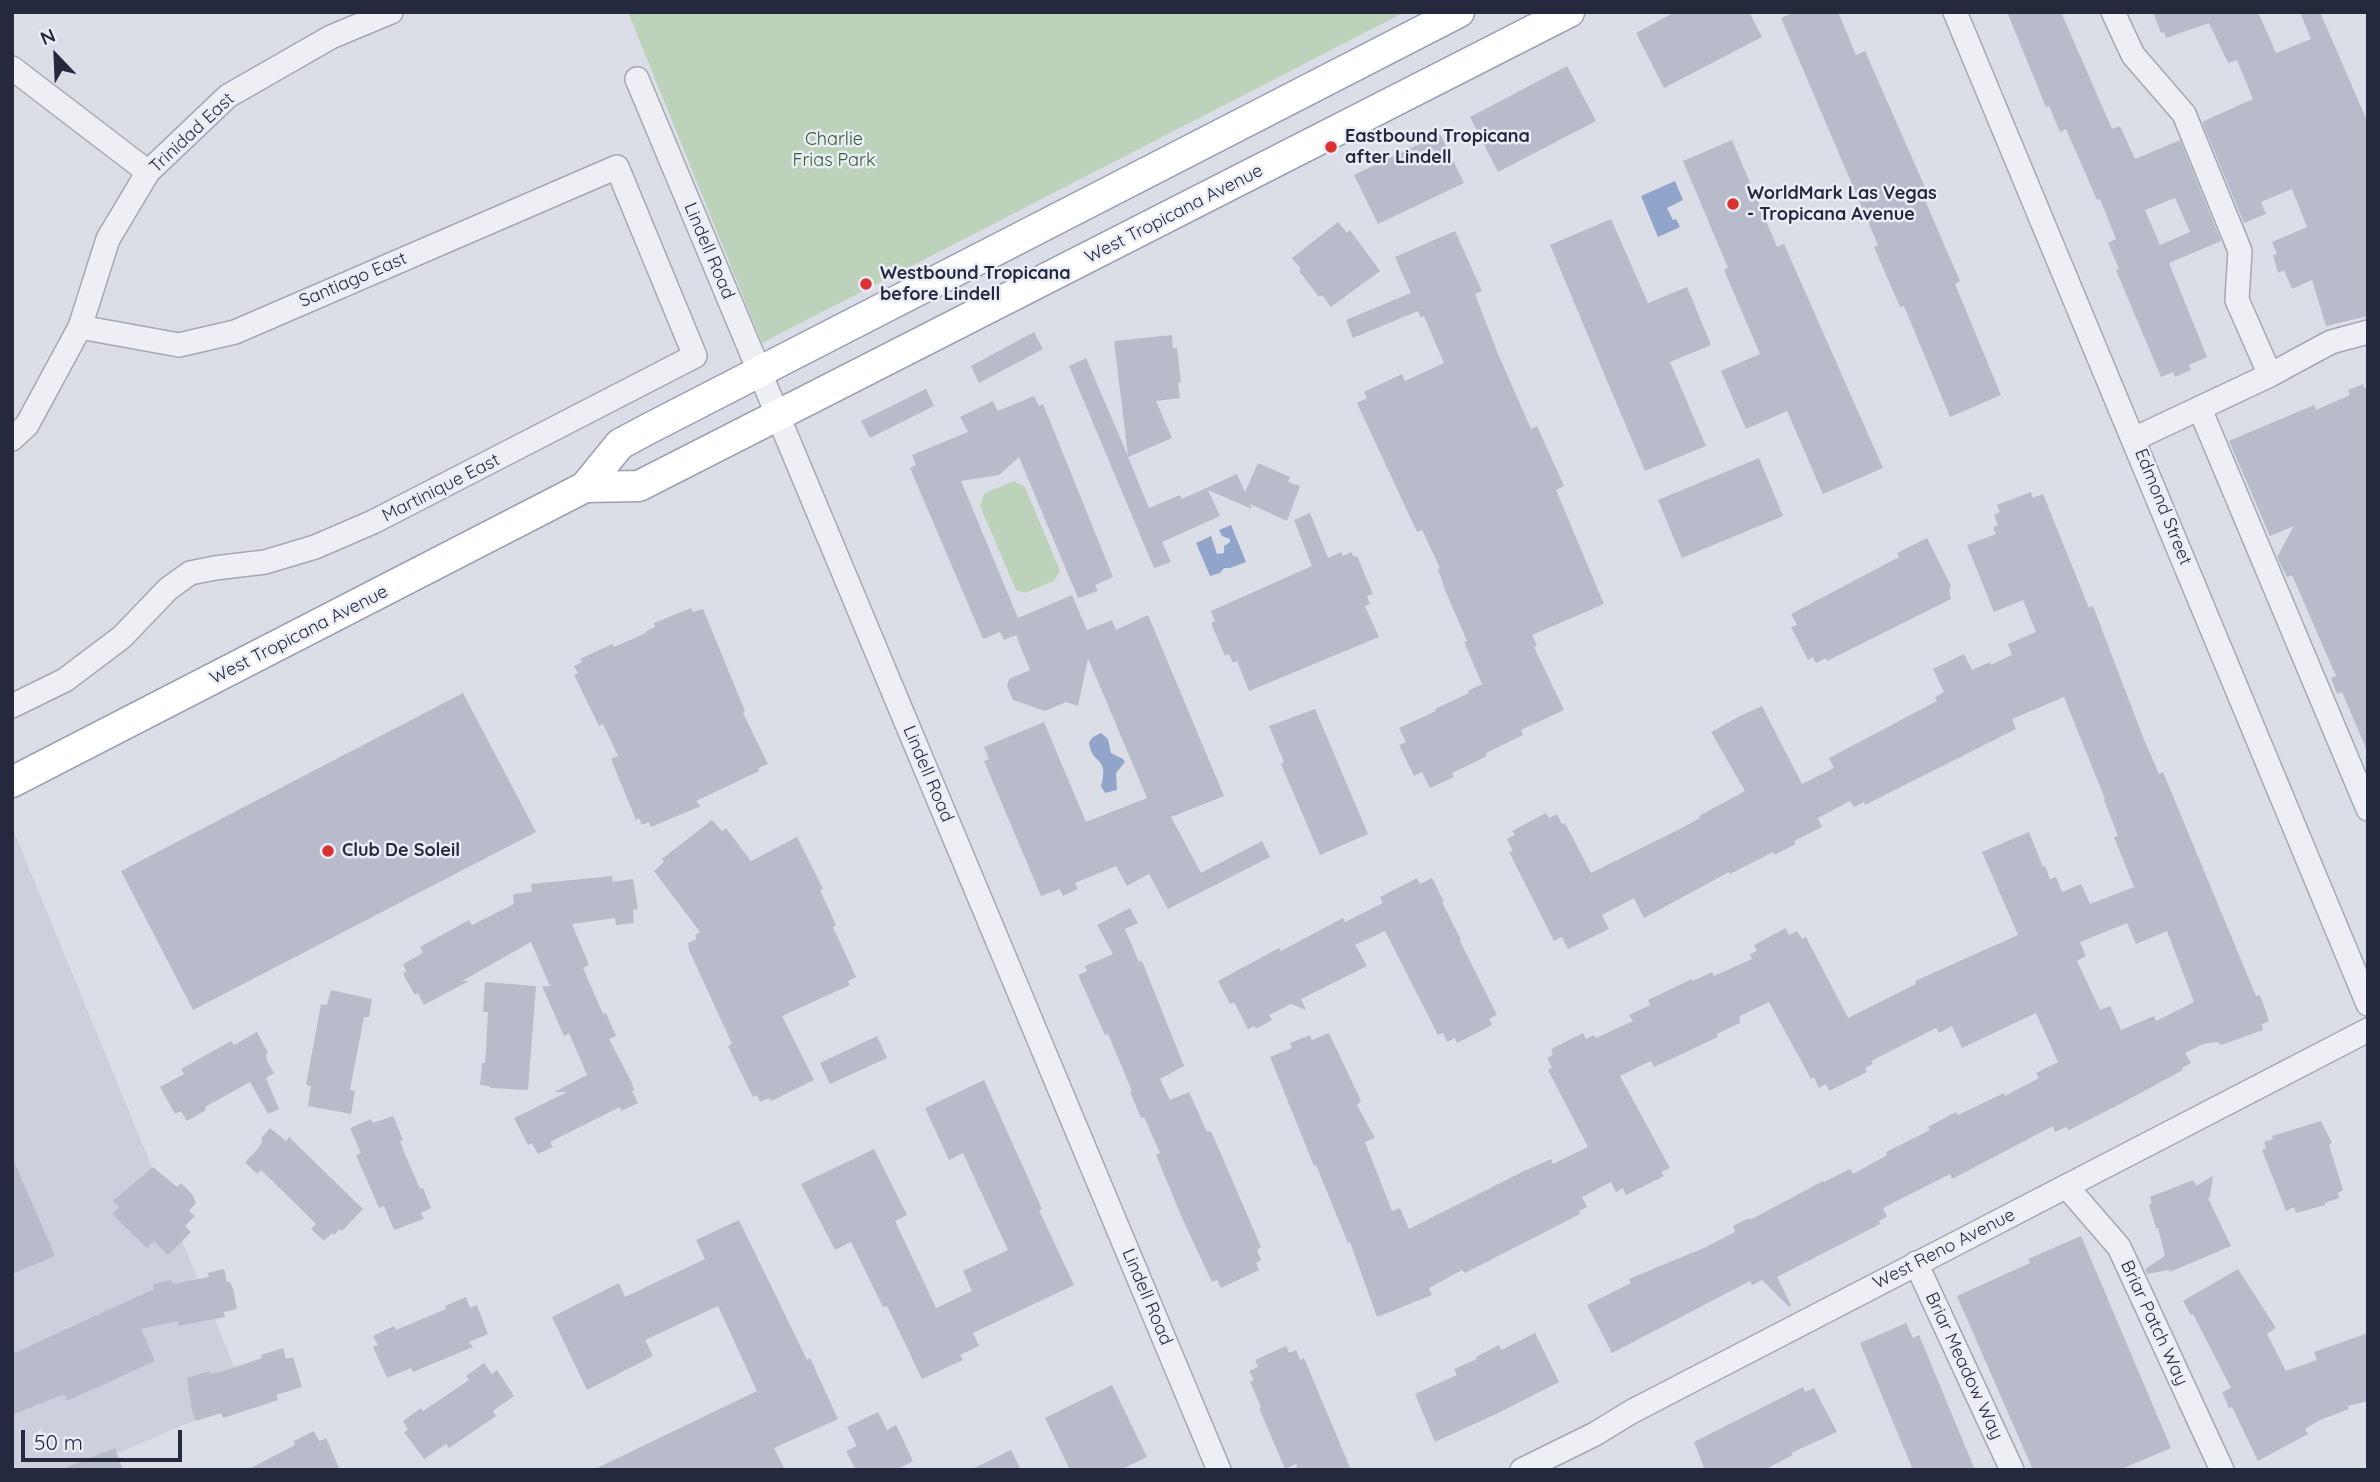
<!DOCTYPE html>
<html>
<head>
<meta charset="utf-8">
<style>
  body { margin:0 }
  #map { position:relative; width:2380px; height:1482px; overflow:hidden; background:#dbdee7; font-family:Quicksand,sans-serif }
  canvas { display:block }
  .frame { position:absolute; inset:0; border:14px solid #24293e; pointer-events:none }
  .north { position:absolute; left:21px; top:21px; width:70px; height:70px; -webkit-text-stroke:5px #eaedf5; paint-order:stroke; rotate:337deg; font-size:19px; font-weight:700; line-height:28px; text-align:center; color:#24293e }
  .north::after { content:''; display:block; margin:auto; width:24px; height:32px; background:#24293e; clip-path:polygon(50% 0,100% 100%,50% 72%,0 100%) }
  .scale { position:absolute; left:21px; top:1430px; width:161px; height:32px; box-sizing:border-box; border:4px solid #24293e; border-top:0; padding-left:9px; font-size:21px; line-height:24px; white-space:nowrap; color:#24293e; -webkit-text-stroke:5px #eaedf5; paint-order:stroke }
</style>
</head>
<body>
<div id="map">
<canvas width="2380" height="1482"></canvas>
<div class="frame"></div>
<div class="north">N</div>
<div class="scale">50 m</div>
</div>
<script>
const ctx = document.querySelector('canvas').getContext('2d');
ctx.lineJoin = 'round';
function paint(path, color) {
  ctx.fillStyle = color;
  ctx.fill(path, 'evenodd');
}
function stroke(path, color, width, dash) {
  ctx.strokeStyle = color;
  ctx.lineWidth = width;
  ctx.lineCap = dash ? 'butt' : 'round';
  ctx.setLineDash(dash || []);
  ctx.stroke(path);
}
function drawText(font, color, halo, rows, align = 'center') {
  ctx.font = font + ' Quicksand,sans-serif';
  ctx.lineWidth = 5;
  ctx.setLineDash([]);
  ctx.textBaseline = 'middle';
  ctx.strokeStyle = halo;
  ctx.fillStyle = color;
  for (const [text, x, y, turn = 0] of rows) {
    ctx.save();
    ctx.translate(x, y);
    ctx.rotate((+turn || 0) * Math.PI / 180);
    ctx.textAlign = isNaN(turn) ? turn : align;
    if (halo) ctx.strokeText(text, 0, 0);
    ctx.fillText(text, 0, 0);
    ctx.restore();
  }
}
paint(new Path2D(`
  M12,827L247,1398L78,1470H12Z`), '#cdd0dc');
paint(new Path2D(`
  M628,12H1405L762,343Z
  M1014,481L1025,487L1060,571L1054,581L1025,593L1016,590L980,506L985,493Z`), '#bdd2bb');
paint(new Path2D(`
  M1675,181L1683,200L1667,208L1673,220L1676,219L1680,227L1658,237L1641,196Z
  M1231,525L1246,562L1230,568H1224L1220,573L1210,576L1196,543L1211,536L1217,554L1224,553V546L1230,542V539L1222,536L1219,530Z
  M1101,733L1108,739L1111,753L1123,759L1125,762L1116,773L1117,790L1105,793L1101,786C1110,755 1091,766 1089,742L1093,737Z`), '#91a5cb');
paint(new Path2D(`
  M1675,12H1749L1762,37L1664,88L1636,33Z
  M1795,12H1838L1856,55L1865,51L1928,194L1923,196L1960,281L1955,284L2001,395L1950,417L1904,306L1900,307L1874,247L1878,245L1781,18Z
  M2007,12H2061L2112,129L2120,126L2135,159L2180,140L2221,241L2169,263L2207,357L2189,365L2191,370L2175,377L2173,372L2161,377L2116,270L2119,269L2108,243L2116,239L2100,199L2097,200L2066,129L2060,132L2049,106L2046,107ZM2175,198L2190,232L2160,245L2145,210Z
  M2153,12H2258L2276,53L2311,39L2300,12H2320L2368,123V316L2326,326L2312,280L2292,289L2284,270L2278,273L2273,255L2277,254L2272,242L2307,227L2292,189L2261,202L2266,214L2244,223L2202,122L2253,99L2237,60L2228,63L2209,23L2166,38L2164,32L2161,33Z
  M1567,66L1596,121L1498,172L1470,117Z
  M1440,134L1464,183L1378,224L1354,175Z
  M1732,140L1777,247L1784,244L1883,468L1823,494L1787,411L1746,429L1721,371L1760,354L1724,270L1728,268L1683,161Z
  M1611,219L1648,303L1687,287L1711,345L1670,362L1706,446L1645,471L1550,245Z
  M1338,222L1347,233L1350,230L1380,271L1331,307L1322,295L1319,297L1299,271L1301,269L1292,258Z
  M1455,231L1482,291L1475,294L1498,354L1531,429L1537,426L1564,486L1556,490L1604,604L1532,635L1537,646L1534,647L1564,710L1521,730L1523,735L1486,753L1487,756L1452,773L1454,777L1430,788L1422,772L1414,776L1399,745L1406,742L1399,728L1436,711L1435,709L1469,693L1468,691L1482,684L1464,642L1467,641L1445,590L1438,569L1440,568L1422,530L1417,532L1357,403L1367,398L1364,392L1402,374L1405,381L1444,363L1424,316L1421,318L1418,311L1353,338L1346,320L1411,293L1395,257Z
  M1034,332L1043,349L979,383L971,366Z
  M1172,335L1173,348H1177L1181,382L1178,383L1180,398L1156,401L1172,438L1128,457L1149,508L1180,495L1182,499L1237,474L1245,492L1258,463L1290,477L1288,482L1300,486L1287,521L1250,504L1252,509L1208,490L1220,516L1162,542L1171,562L1154,568L1069,366L1086,358L1128,456L1114,341Z
  M2363,384L2365,389L2368,387V753L2342,692L2337,694L2331,678L2336,676L2292,575L2287,577L2277,557L2294,526L2270,536L2229,441L2314,405L2316,410L2350,395L2348,390Z
  M926,389L934,406L870,438L861,421Z
  M1034,396L1039,406L1043,404L1113,577L1095,585L1098,591L1078,598L1019,457L999,475L961,481L1018,618L1072,595L1087,630L1112,620L1116,630L1148,615L1224,796L1171,817L1201,873L1262,841L1270,857L1168,909L1149,874L1127,886L1116,866L1075,883L1078,889L1063,896L1060,889L1041,896L984,761L989,759L984,747L1044,722L1086,822L1147,798L1088,658L1078,706L1066,702L1045,711L1013,700L1007,686L1009,679L1030,670L1016,635L1004,640L1000,632L983,639L910,468L916,465L912,455L968,432L960,417L993,401L998,411Z
  M1759,458L1783,516L1682,558L1658,500Z
  M2031,492L2033,498L2043,494L2089,608L2093,606L2143,737L2159,774L2163,772L2256,996L2260,995L2269,1021L2262,1024L2263,1030L2221,1045L2218,1042L2203,1044L2185,1053L2191,1063L2182,1068L2183,1070L2120,1104L2069,1130L2066,1127L2055,1132L2053,1126L1952,1179L1950,1174L1883,1208L1887,1217L1879,1221L1880,1224L1777,1277L1791,1305L1789,1307L1762,1280L1752,1285L1750,1281L1612,1353L1587,1305L1631,1283L1629,1279L1706,1247L1735,1232L1733,1226L1749,1218L1750,1220L1823,1181L1824,1182L1850,1169L1853,1174L1887,1155L1886,1152L1930,1130L1928,1127L1956,1112L1958,1115L2004,1093L2005,1096L2039,1078L2036,1073L2058,1062L2036,1013L1962,1048L1952,1026L1939,1033L1936,1028L1871,1061L1873,1064L1865,1068L1867,1072L1829,1091L1826,1084L1819,1088L1814,1077L1811,1079L1769,1002L1740,1016V1023L1717,1034L1718,1037L1654,1067L1651,1061L1620,1076L1670,1168L1661,1172L1664,1176L1626,1195L1623,1188L1616,1192L1611,1182L1582,1197L1587,1207L1579,1211L1580,1214L1465,1273L1462,1270L1429,1288L1432,1295L1377,1317L1350,1242L1348,1243L1316,1165L1314,1166L1270,1057L1292,1048L1290,1043L1310,1035L1312,1040L1329,1033L1361,1101L1357,1105L1375,1138L1365,1142L1392,1211L1400,1208L1409,1229L1524,1171L1551,1159L1553,1164L1588,1147L1548,1070L1552,1068L1547,1058L1553,1055L1551,1049L1583,1033L1586,1039L1594,1035L1596,1038L1633,1021L1629,1015L1650,1005L1648,1000L1692,979L1693,981L1712,972L1714,976L1752,959L1750,954L1757,951L1754,945L1786,928L1789,935L1797,931L1802,939L1806,937L1848,1018L1916,984L1915,981L2018,935L1982,852L2029,832L2043,867L2045,866L2050,879L2056,877L2062,892L2081,884L2090,904L2134,887L2114,837L2118,836L2104,800L2105,799L2064,697L2012,719L2016,729L1865,805L1864,802L1854,807L1850,801L1818,818L1822,827L1794,841L1796,844L1774,855L1773,852L1730,874L1729,872L1644,918L1634,898L1602,915L1609,929L1568,949L1562,937L1554,941L1509,852L1513,851L1507,839L1515,835L1512,831L1546,813L1549,818L1557,814L1562,824L1565,823L1591,873L1678,830L1700,818L1699,816L1745,791L1711,732L1740,716L1762,706L1802,784L1834,768L1829,758L1937,701L1935,697L1944,692L1933,669L1964,654L1972,670L1990,662L1991,665L2012,655L2008,644L2036,632L2023,600L1994,612L1967,545L1996,534L1993,527L1998,525L1994,515L2000,512L1997,505ZM2127,923L2136,944L2167,931L2194,1002L2156,1021L2154,1016L2121,1030L2110,1006L2100,1010L2077,961L2086,956L2080,942Z
  M1310,513L1328,558L1341,552L1343,556L1351,552L1354,557L1357,556L1373,594L1367,596L1370,604L1365,606L1379,637L1249,691L1237,661L1233,663L1229,654L1225,656L1211,623L1215,621L1211,611L1312,566L1294,520Z
  M1927,538L1951,586L1949,590L1951,599L1827,661L1826,658L1816,663L1813,657L1808,660L1791,627L1797,625L1791,614L1899,557L1897,553Z
  M691,608L693,612L703,609L745,711L743,713L768,764L758,768L759,771L696,801L701,806L651,827L649,822L642,825L639,818L636,820L611,759L618,756L603,724L599,726L574,675L578,673L574,666L582,662L580,659L612,644L614,647L646,633L645,632L655,627L654,623Z
  M463,693L536,832L193,1010L121,871Z
  M1315,709L1368,834L1320,855L1281,764L1284,762L1269,726Z
  M712,820L722,831L726,828L751,861L797,837L823,889L820,890L836,925L833,927L856,977L848,981L850,985L782,1016L814,1080L771,1101L769,1098L760,1102L757,1095L753,1097L728,1046L732,1044L689,950L688,943L697,939L695,935L700,932L654,871L664,862L662,859Z
  M612,876L613,882L633,879L638,909L633,910L634,923L616,925L615,918L572,924L589,965L583,968L603,1014L606,1013L616,1036L609,1039L632,1083L634,1090L632,1091L638,1103L621,1111L620,1107L550,1142L553,1147L538,1154L532,1143L528,1145L514,1118L567,1092H554L587,1075L569,1033L564,1036L542,986H550L531,942L462,981H469L424,1005L418,993L415,995L403,974L406,971L403,964L423,953L420,947L469,920L472,925L514,904L513,894L532,892L531,884Z
  M1417,878L1420,884L1432,878L1444,902H1442L1461,940L1460,941L1497,1015L1489,1019L1492,1025L1457,1043L1455,1038L1447,1042L1443,1033L1438,1035L1385,931L1355,945L1367,966L1301,999L1306,1010L1291,1004L1269,1015L1272,1020L1256,1029L1254,1026L1248,1029L1234,1002L1230,1004L1218,981L1279,948L1281,951L1343,918L1345,922L1383,903L1380,897Z
  M1130,908L1138,923L1125,929L1139,962L1142,961L1184,1066L1160,1079L1170,1100L1189,1092L1207,1132L1211,1131L1261,1247L1257,1250L1261,1260L1256,1263L1259,1270L1221,1288L1217,1280L1212,1282L1182,1218L1156,1155L1160,1153L1144,1117L1141,1118L1130,1092L1132,1091L1108,1034L1105,1035L1078,975L1087,971L1085,966L1113,954L1097,925Z
  M485,982L536,986L528,1090L490,1088V1086L480,1085L482,1063H485L486,1051L488,1012H483Z
  M331,990L372,999L369,1017H364L355,1064L350,1090L355,1091L351,1114L308,1106L311,1086L306,1085L321,1004L327,1005Z
  M257,1032L268,1053L266,1054L267,1061L274,1073L266,1078L279,1109L268,1114L250,1082L205,1107L206,1110L187,1121L181,1111L175,1114L160,1087L184,1074L181,1069L231,1041L234,1045Z
  M877,1036L887,1058L830,1084L820,1063Z
  M984,1080L1042,1209L1039,1210L1074,1285L973,1333L979,1346L960,1355L963,1360L922,1379L887,1306L883,1307L851,1242L835,1250L801,1184L874,1149L907,1215L895,1221L936,1308L972,1291L963,1271L1008,1250L963,1153L949,1160L925,1108Z
  M393,1116L403,1140L400,1141L404,1152L420,1189L423,1188L431,1208L421,1213L424,1219L394,1230L384,1206L379,1208L356,1155L361,1153L350,1128L371,1119L373,1123Z
  M2321,1121L2332,1143L2329,1145L2343,1190L2338,1193L2339,1198L2325,1203V1205L2296,1213L2294,1207L2286,1211L2262,1150L2266,1148L2264,1142L2273,1139L2272,1136Z
  M270,1128L286,1141L289,1137L363,1209L342,1231L340,1229L334,1235L332,1233L324,1241L311,1229L316,1224L297,1205L261,1170L257,1174L245,1162L257,1150L262,1142V1137Z
  M12,1157L55,1256L12,1274Z
  M153,1167L177,1187L181,1183L192,1194L196,1203L189,1211L195,1216L185,1226L191,1232L168,1255L154,1241L147,1248L112,1214L119,1207L113,1201Z
  M2213,1176L2210,1197L2208,1198L2231,1246L2170,1272L2169,1270L2147,1274L2145,1269L2165,1256L2158,1228H2156L2149,1205L2152,1203L2150,1197L2193,1180L2196,1186Z
  M739,1220L807,1360L810,1358L838,1419L774,1448L785,1470H593L757,1391L718,1306L645,1340L653,1356L587,1390L552,1317L619,1283L625,1297L705,1259L696,1240Z
  M2081,1236L2171,1448L2119,1470H2033L1957,1296L2030,1263L2028,1259Z
  M224,1269L227,1282H230L233,1289L237,1309L224,1312L225,1317L178,1326V1321L141,1329L155,1361L67,1401L64,1394L12,1415V1354L154,1289L153,1284L171,1280L172,1284L209,1277L208,1273Z
  M2238,1269L2276,1328L2267,1334L2286,1371L2317,1360L2314,1352L2368,1333V1401L2348,1406L2349,1409L2320,1420L2305,1429L2308,1434L2258,1461L2232,1407L2229,1408L2222,1392L2231,1388L2193,1314L2191,1315L2183,1301Z
  M466,1297L470,1308L477,1305L488,1334L469,1342L473,1347L413,1372L411,1368L387,1378L373,1347L378,1345L373,1336L394,1326L396,1330L446,1309L445,1306Z
  M1906,1323L1913,1338L1919,1335L1975,1470H1913L1860,1343Z
  M1535,1333L1559,1382L1496,1414L1435,1442L1415,1394L1457,1375L1454,1369L1477,1359L1476,1357L1499,1345L1501,1350Z
  M1286,1346L1289,1353L1296,1350L1300,1360L1304,1358L1351,1470H1298L1296,1464L1285,1469L1259,1408L1261,1407L1250,1382L1254,1380L1249,1371L1258,1367L1255,1360Z
  M283,1348L286,1359L293,1357L302,1387L276,1395L278,1400L223,1418L221,1413L196,1421L192,1411L187,1378L209,1371L210,1374L224,1371L262,1358L261,1355Z
  M484,1363L492,1374L497,1370L514,1396L493,1411L496,1416L449,1448L446,1444L424,1459L404,1432L408,1430L403,1421L421,1408L423,1411L469,1380L466,1376Z
  M1112,1385L1147,1457L1120,1470H1070L1045,1418Z
  M1803,1387L1805,1392L1814,1388L1837,1432L1791,1453L1793,1455L1764,1470H1705L1694,1442Z
  M878,1412L887,1430L896,1425L913,1461L896,1470H856L846,1451L857,1446L847,1427Z
  M314,1431L319,1441L326,1438L340,1470H247L295,1445L294,1441Z
  M115,1448L123,1470H63L62,1469Z
  M1011,1450L1021,1470H970Z`), '#b8bcca');
const minor = new Path2D(`
  M1955,12L2368,1004
  M2113,12L2133,55L2184,114L2240,251L2237,300L2270,375L2134,439
  M12,68L148,172
  M637,79L1219,1470
  M2270,375L2331,342L2368,332
  M2200,409L2368,809
  M12,439L27,425L80,327L108,239L148,172L228,96L331,37L391,12
  M12,706L65,680L122,637L168,589L190,573L215,568L265,562L315,547L373,522L695,356L617,167L235,332L179,345L80,327
  M2067,1187L2119,1247L2222,1470
  M1916,1263L2012,1470
  M1522,1470L1595,1434L1631,1412C1876,1284 2122,1158 2368,1030`);
const major = new Path2D(`
  M585,487L639,486L1569,12
  M12,782L585,487L620,444L648,429L1459,12`);
stroke(minor, '#a4a8b4', 26);
stroke(major, '#99a0b4', 33);
stroke(minor, '#eeeff5', 23);
stroke(major, '#fff', 30);
for (const [x, y, r, color] of [
  [1331,147,7,"#db3231"],
  [1733,204,7,"#db3231"],
  [866,284,7,"#db3231"],
  [328,851,7,"#db3231"]
]) {
  const dot = new Path2D();
  dot.arc(x, y, r, 0, 2 * Math.PI);
  ctx.fillStyle = color;
  ctx.fill(dot);
  stroke(dot, '#eaedf5', 2.5);
}
drawText('18px', '#24293e', '#eaedf5', [
  ["Trinidad East",192,133,-43],
  ["West Tropicana Avenue",1174,214,-27],
  ["Lindell Road",709,251,67],
  ["Santiago East",353,280,-23],
  ["Martinique East",441,488,-27],
  ["Edmond Street",2163,507,68],
  ["West Tropicana Avenue",299,635,-27],
  ["Lindell Road",928,774,67],
  ["West Reno Avenue",1944,1249,-27],
  ["Lindell Road",1147,1297,67],
  ["Briar Patch Way",2154,1323,65],
  ["Briar Meadow Way",1964,1366,65]
]);
drawText('bold 18px', '#24293e', '#eaedf5', [
  ["Eastbound Tropicana",1345,137],
  ["after Lindell",1345,158],
  ["WorldMark Las Vegas",1747,194],
  ["- Tropicana Avenue",1747,215],
  ["Westbound Tropicana",880,274],
  ["before Lindell",880,295],
  ["Club De Soleil",342,851]
], 'left');
drawText('18px', '#315b30', '#eaedf5', [
  ["Charlie",834,140],
  ["Frias Park",834,161]
]);
</script>
</body>
</html>
